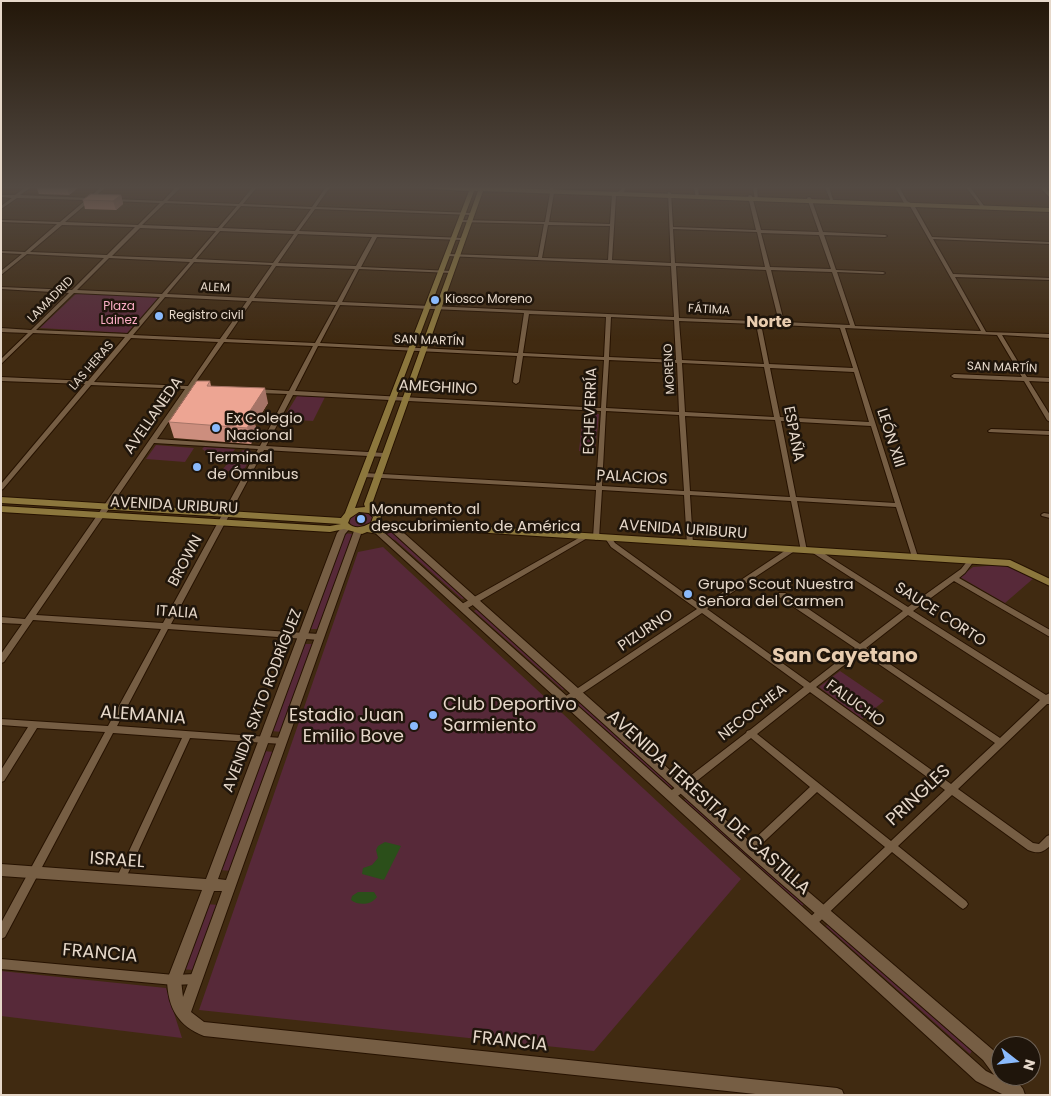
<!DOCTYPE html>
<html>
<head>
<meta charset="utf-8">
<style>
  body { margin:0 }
  #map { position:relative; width:1051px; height:1096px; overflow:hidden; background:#402a11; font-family:Poppins,sans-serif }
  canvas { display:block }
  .frame { position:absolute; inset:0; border:2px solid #e6d8ca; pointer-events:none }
  .north { position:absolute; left:991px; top:1036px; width:50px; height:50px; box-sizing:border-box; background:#1f150b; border:1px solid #6f6357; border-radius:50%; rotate:106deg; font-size:14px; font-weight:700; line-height:20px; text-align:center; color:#e6d8ca }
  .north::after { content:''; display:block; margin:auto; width:18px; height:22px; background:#8abafc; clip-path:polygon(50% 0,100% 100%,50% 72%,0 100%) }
</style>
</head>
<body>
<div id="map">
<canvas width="1051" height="1096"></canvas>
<div class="frame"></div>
<div class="north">N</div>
</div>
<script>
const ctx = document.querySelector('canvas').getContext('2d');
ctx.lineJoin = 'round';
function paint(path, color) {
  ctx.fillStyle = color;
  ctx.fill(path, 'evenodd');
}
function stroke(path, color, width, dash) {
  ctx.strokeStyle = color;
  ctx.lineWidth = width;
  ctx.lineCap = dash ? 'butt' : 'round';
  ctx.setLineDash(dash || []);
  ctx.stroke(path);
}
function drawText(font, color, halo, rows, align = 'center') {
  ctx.font = font + ' Poppins,sans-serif';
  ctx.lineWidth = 5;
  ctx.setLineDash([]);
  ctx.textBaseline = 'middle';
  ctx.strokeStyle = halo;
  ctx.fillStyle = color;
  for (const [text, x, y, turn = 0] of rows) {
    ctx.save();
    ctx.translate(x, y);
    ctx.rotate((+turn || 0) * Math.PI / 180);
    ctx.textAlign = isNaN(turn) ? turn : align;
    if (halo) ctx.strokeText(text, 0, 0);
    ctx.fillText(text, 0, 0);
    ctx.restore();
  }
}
paint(new Path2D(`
  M77,293L159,297L127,333L40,328Z
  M297,396L325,397L313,421L283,419Z
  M583,413L599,414L595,452L579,451Z
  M156,445L194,448L185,462L146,459Z
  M204,447L235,449L224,464L202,449Z
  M243,450H250L253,454L242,473L222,470L236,454Z
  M363,512L373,516L374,522L361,529L351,526L349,519L355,514Z
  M393,531L398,538L465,598L462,599L395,540L389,538L383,532Z
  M344,533L353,534L319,629H309Z
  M383,547L741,879L594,1051L199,1010L358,552Z
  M1000,565L1009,566L1035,577L1005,603L960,577L973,567Z
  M477,609L566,688L563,690L474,611Z
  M304,644H314L282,732L271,731Z
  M840,671L884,701L862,719L819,687Z
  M581,703L674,786L671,788L578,705Z
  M263,751L275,752L232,871L219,870Z
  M687,797L805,903L802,906L684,800Z
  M206,904L219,905L194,970L181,969Z
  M829,923L972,1051L970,1054L826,926Z
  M1,971L166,988L182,1038L1,1016Z`), '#572939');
paint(new Path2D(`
  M385,842L401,846L384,880L362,874L363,868L372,865L378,858L376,850L378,846Z
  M358,892H374L377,897C371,905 359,906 351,900L352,896Z`), '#2b4f1a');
const minor = new Path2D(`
  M26,187H31L20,195L89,198L101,187H106L93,198L95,199L94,200H91L65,222L138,225L160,203L114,201H113V199L163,201L176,187H181L167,201L239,204L253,187H257L243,204L312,207L326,187H330L316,207L472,213H473V215L315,209L299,231L463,238L465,239L463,240L377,237L361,267L452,271L454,272L452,273L359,269L342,302L674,317L671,266L447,256L445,255L447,254L538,257L544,224L460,222L458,221L460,220L545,222L550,193L549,187H553L554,193L549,222L610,224L612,195L621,190V187H625L624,192L616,196L612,260L671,263L668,192L671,193L673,227L756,230L748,196L750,195L752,196L761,230L819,232L807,198L809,197L811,198L823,232L885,235L887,236L885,237L824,235L836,270L883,272L885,273L883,274L837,272L855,326L981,331L910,206L904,203L895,187H899L907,201L914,205L932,237L1050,242V244L933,239L953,274L1050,278V280L955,277L986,332L1050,334V338L1002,335L1027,377L1050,378V382L1029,381L1050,415V422L1047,420L1024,381L954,378L951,376L954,374L1022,377L997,335L845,328L918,557L915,559L912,557L896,507L797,501L807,551L804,553L801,551L791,501L690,495L693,544L690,546L687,544L684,495L602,490L599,538L596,540L593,538L596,490L364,477L361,475L364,473L596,486L601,411L293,395L266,446L385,453L388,455L385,457L264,450L171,624L319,634L322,635L323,637L322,639L319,640L168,629L117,726L282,738L285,739L286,741L285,743L282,744L190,738L124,882L121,883L118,882L116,879L182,738L113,733L5,937L1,939V923L105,732L37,728L4,781L1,782V770L28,727L1,725V719L108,726L161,629L33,620L4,662L1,663V654L22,624L1,623V617L25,619L185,389L91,385L3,489L1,490V484L85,384L1,381V377L88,381L125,337L33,333L1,364V359L28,333L1,332V328L31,330L69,293L1,289V287L72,290L104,258L27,254L1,275V271L22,254L1,253V251L25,252L57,224L1,222V220L60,222L86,200L17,198L1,209V206L12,198L1,197V195H15ZM165,203L237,206L218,228L142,225ZM241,206L311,209L295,231L222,228ZM62,225L135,227L107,255L30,252ZM548,225L610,226L608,260L542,258ZM140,228L216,231L192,259L112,256ZM673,229L757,232L765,267L675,263ZM220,231L294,234L273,263L196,259ZM761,233L819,235L831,269L770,267ZM298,234L372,237L356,266L278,263ZM109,258L190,262L162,294L77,290ZM194,262L272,265L249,298L167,294ZM276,266L355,269L337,302L254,298ZM676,266L766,270L779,322L679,318ZM771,270L832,272L850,325L784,322ZM74,293L160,297L128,334L36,330ZM165,297L247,301L220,339L133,335ZM252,301L336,305L315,343L226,339ZM340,305L524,313L518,353L320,343ZM529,314L606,317L604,357L523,353ZM611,317L674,320L676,360L609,357ZM679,321L756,324L764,364L682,360ZM761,324L840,328L853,368L769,364ZM131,338L218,342L188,386L94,382ZM224,342L313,346L289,391L257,389L254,391L257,393L287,394L260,446L157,439L191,389L201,390L204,388L201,386H193ZM318,346L517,356L513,382L516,384L519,382L523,356L604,360L601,408L295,391ZM609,360L677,363L679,412L606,408ZM682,363L764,367L774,417L685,412ZM770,368L854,372L869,422L780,417ZM606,411L679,415L684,491L602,486ZM685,416L775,420L790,497L690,491ZM781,421L871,426L895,503L796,497ZM154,443L258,449L163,623L36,615Z
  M694,187H698L699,199L696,198Z
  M753,187H757L758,201L755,200Z
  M825,187H829L834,203L831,202Z
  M966,187H970L984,206V208H982Z
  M991,429L1050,431V435L989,432L988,431Z
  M1044,513L1050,514V518L1042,516L1041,515L1042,514Z
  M584,535H586L589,537L466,609H460L459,607L460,605Z
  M606,536H610L615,543L702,606L789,548H793L794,550L793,552L707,609L810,683L855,648L779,597L778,595L779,593H785L860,644L903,611L813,553L812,551L813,549H817L908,607L961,569L969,559H973L974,561L965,573L959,578L1050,630V637L954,581L913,611L1046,695L1050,693V704H1047L958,789L1033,843L1039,844L1047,836L1050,835V846C1042,853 1038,854 1028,850L952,795L898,846L966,901L968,904L966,907L963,909L960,907L892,852L816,925L812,927L808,925L807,922L808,919L885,847L817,792L753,852L750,853L747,852L745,849L747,846L810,787L751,738L674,799L671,800L668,799L667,796L668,793L746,733L747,731L750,730L804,687L702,613L569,702L566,703L563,702L562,700L563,698L697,609L611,547L605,538ZM908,615L1040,700L1000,738L866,648ZM861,652L995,743L951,784L816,687ZM810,692L945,790L891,841L757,734Z
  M1,959L174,975L195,974L199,975L200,979L199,983L195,984L174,985L1,969Z`);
const tertiary = new Path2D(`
  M347,524L351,527L345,534L218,879L226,880L354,531L358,528L362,531L191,1012L204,1022L837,1088L842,1090L844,1095H765L204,1036C178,1026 168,1008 167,980L202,890L1,876V864L206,879L337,533L344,525ZM214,891H222L183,997L181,980Z
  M393,525L396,526L754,845L993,1050L1001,1060V1076H1013L1023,1089L1025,1095H1004L976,1081L373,531L374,529H380L986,1071L994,1075L983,1060L746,853L390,530L389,528Z`);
const secondary = new Path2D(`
  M407,187H484L1050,208V212L483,191L372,504L381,516L379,525L376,528H379L411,522L1010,560L1050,579V586L1008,566L411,528L379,534L367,532L362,534L344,529L330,532L1,512V506L330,526L341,524L1,503V497L341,518L345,513L469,191ZM474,191H478L364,504L365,507L355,508ZM359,512L369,513L373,517L371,523C363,527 355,530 348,523L350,518Z
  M1040,187H1045L1050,193V198Z`);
stroke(minor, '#261200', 2);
stroke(tertiary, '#261200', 2);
stroke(secondary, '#261200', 2);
paint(minor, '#765e44');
paint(tertiary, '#765e44');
paint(secondary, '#8c773d');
paint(new Path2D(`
  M36,187H79L69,195L39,194Z
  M121,195L123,204L116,210L85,209L83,200Z
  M210,381L211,386L268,403L255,424L257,433L251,444L174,438L169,422Z`), '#cc8e7e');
paint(new Path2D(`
  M67,187H79L69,195Z
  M121,195L123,204L116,210L113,201Z
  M265,388L268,403L255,424L257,433L251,444L247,428L246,417Z`), '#a67467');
const building = new Path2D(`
  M91,194L121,195L113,201L83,200Z
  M197,381H210L207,386L265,388L246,417L253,418L247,428L169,422Z`);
paint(building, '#eda593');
stroke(building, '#a67467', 1);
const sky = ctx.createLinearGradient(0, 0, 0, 341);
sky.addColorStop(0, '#231709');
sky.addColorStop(0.55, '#534a43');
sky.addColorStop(1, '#534a4300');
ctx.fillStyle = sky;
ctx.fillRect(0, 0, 1051, 341);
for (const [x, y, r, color] of [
  [435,300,5,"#8abafc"],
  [159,316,5,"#8abafc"],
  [216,428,5,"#8abafc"],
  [197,467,5,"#8abafc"],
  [361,519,5,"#8abafc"],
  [688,594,5,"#8abafc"],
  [433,715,5,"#8abafc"],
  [414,726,5,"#8abafc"]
]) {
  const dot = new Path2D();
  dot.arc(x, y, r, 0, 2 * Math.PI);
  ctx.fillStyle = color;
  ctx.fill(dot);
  stroke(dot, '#1f150b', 2);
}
drawText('12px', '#e6d8ca', '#1f150b', [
  ["ALEM",215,288,3],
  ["LAMADRID",51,300,-45],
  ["FÁTIMA",709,310,3],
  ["SAN MARTÍN",429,341,2],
  ["LAS HERAS",92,366,-49],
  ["SAN MARTÍN",1002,368,2],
  ["MORENO",670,369,-93]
]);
drawText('12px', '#e6d8ca', '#1f150b', [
  ["Kiosco Moreno",445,300],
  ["Registro civil",169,316]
], 'left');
drawText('12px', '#fcaec6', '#1f150b', [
  ["Plaza",119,307],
  ["Lainez",119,321]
]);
drawText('15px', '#e6d8ca', '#1f150b', [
  ["AMEGHINO",438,388,3],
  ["ECHEVERRÍA",591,411,-88],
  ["AVELLANEDA",154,416,-55],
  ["ESPAÑA",793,434,79],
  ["LEÓN XIII",890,438,72],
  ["PALACIOS",632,478,3],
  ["AVENIDA URIBURU",174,506,3],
  ["AVENIDA URIBURU",683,530,4],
  ["BROWN",186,561,-62],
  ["ITALIA",177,613,4],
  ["SAUCE CORTO",940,615,33],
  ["PIZURNO",646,631,-34],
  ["AVENIDA SIXTO RODRÍGUEZ",263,701,-69],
  ["FALUCHO",855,704,36],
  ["NECOCHEA",753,713,-38]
]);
drawText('15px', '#e6d8ca', '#1f150b', [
  ["Ex Colegio",226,419],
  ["Nacional",226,436],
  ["Terminal",207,458],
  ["de Ómnibus",207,475],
  ["Monumento al",371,510],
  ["descubrimiento de América",371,527],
  ["Grupo Scout Nuestra",698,585],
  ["Señora del Carmen",698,602]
], 'left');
drawText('bold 16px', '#e8ccaf', '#1f150b', [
  ["Norte",769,323]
]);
drawText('18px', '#e6d8ca', '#1f150b', [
  ["Club Deportivo",443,705],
  ["Sarmiento",443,726],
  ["Estadio Juan",404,716,"right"],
  ["Emilio Bove",404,737,"right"]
], 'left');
drawText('18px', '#e6d8ca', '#1f150b', [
  ["ALEMANIA",143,716,4],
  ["PRINGLES",919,796,-43],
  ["AVENIDA TERESITA DE CASTILLA",708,803,42],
  ["ISRAEL",117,861,4],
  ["FRANCIA",100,954,5],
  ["FRANCIA",510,1042,6]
]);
drawText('bold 20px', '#e8ccaf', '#1f150b', [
  ["San Cayetano",845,657]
]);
</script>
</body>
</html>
